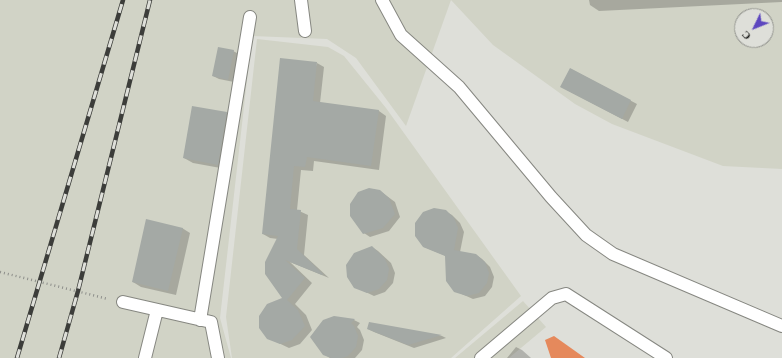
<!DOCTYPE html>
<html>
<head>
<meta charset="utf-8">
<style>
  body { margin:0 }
  #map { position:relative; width:782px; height:358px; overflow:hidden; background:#dedfd9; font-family:"Libre Baskerville",serif }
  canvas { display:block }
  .north { position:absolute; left:734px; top:8px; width:40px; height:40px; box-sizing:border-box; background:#dedfd9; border:1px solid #90918c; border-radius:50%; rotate:227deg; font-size:11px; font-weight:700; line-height:16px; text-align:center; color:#1a1b19 }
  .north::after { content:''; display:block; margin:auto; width:14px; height:18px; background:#5d47bf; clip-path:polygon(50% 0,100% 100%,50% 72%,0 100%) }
</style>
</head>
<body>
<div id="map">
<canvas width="782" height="358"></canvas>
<div class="north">С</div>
</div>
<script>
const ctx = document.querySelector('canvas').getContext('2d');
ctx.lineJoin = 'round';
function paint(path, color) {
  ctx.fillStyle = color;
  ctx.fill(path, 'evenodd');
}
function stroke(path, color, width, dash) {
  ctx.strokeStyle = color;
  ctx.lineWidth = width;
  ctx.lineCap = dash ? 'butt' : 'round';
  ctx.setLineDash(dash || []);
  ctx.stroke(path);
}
paint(new Path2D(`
  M0,0H782V169L723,166L612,124L575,104L493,45L451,0L406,126L356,58L327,39L252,36L220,318L231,358H0ZM742,16H766V40H742Z
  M257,39L328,47L344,56L386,108L521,296L451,358H232L226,317Z
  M523,301L546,327L509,358H455Z`), '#d1d3c6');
paint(new Path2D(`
  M554,336L585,358H551L545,340Z`), '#e5895c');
paint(new Path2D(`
  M589,0H782V2L599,11L590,5Z
  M233,51L239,54L234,82L219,79L213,76Z
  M317,63L324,67L320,103L379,111L386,116L379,170L314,161L313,171L301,170L297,210L308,215L304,255L329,278L290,262L312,283L295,304L306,315L312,330L300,344L289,348L268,338L284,299L278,239L270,238L263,234Z
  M571,69L637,104L628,122L567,90Z
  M226,113L235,118L226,169L193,163L184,158Z
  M380,191L395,202L400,217L389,231L370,237L364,233Z
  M445,211L452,215L460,223L464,232L460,252L476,255L482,259L490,267L494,277L492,287L485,296L473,299L455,291L446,256L424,247Z
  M182,228L190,233L176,295L141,287L133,282Z
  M372,247L378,251L391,263L395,273L393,283L385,292L374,296L355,287Z
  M334,317L354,320L360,323L357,327L360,330L364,340L362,350L355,358H330L324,354Z
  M370,323L442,336L446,338L414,348L374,332L368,329Z
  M516,347L522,350L531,358H507Z`), '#0003');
paint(new Path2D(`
  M218,47L234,50L228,80L212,76Z
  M280,58L317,62L313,101L379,110L371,166L307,157L305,167L294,166L290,209L301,210L297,249L323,274L322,275L285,260L305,278L287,300L298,310L305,326L292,340L280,344L267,339L259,328V316L267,304L282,298L265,274V262L278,236L262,234Z
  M570,68L631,100L622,119L560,87Z
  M192,106L227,112L218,165L183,158Z
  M369,188L380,190L389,198L395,214L383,228L363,234L350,216V204L358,192Z
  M434,208L446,210L454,218L458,228L454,250L476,254L485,262L489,273L487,283L479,293L467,296L454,292L446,281L445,256L423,247L415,236V223L423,212Z
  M146,219L183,228L168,291L132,282Z
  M372,246L385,259L389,269L387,280L379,289L367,293L354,288L347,277L346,265L354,253Z
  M334,316L355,319L351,323L354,326L358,336L356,347L348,356L342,358H331L323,355L310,337L323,320Z
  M369,322L442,335L408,345L367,329Z`), '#a4a9a5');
const lane = new Path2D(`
  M301,0L305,31
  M382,0L401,35L459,87L551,197L586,235L613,254L782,326
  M123,302L211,322L218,358
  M200,320L250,17
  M145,358L157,310
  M481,358L552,298L566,294L666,358`);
stroke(lane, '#868781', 14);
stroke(new Path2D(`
  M0,272L108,299`), '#8d8e8a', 2.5, [1, 3]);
stroke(lane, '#fff', 12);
const rail = new Path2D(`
  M17,358L123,0
  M59,358L78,291L150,0`);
stroke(rail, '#3c3d3a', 4.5);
stroke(rail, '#dedfd9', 3, [9]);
</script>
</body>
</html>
